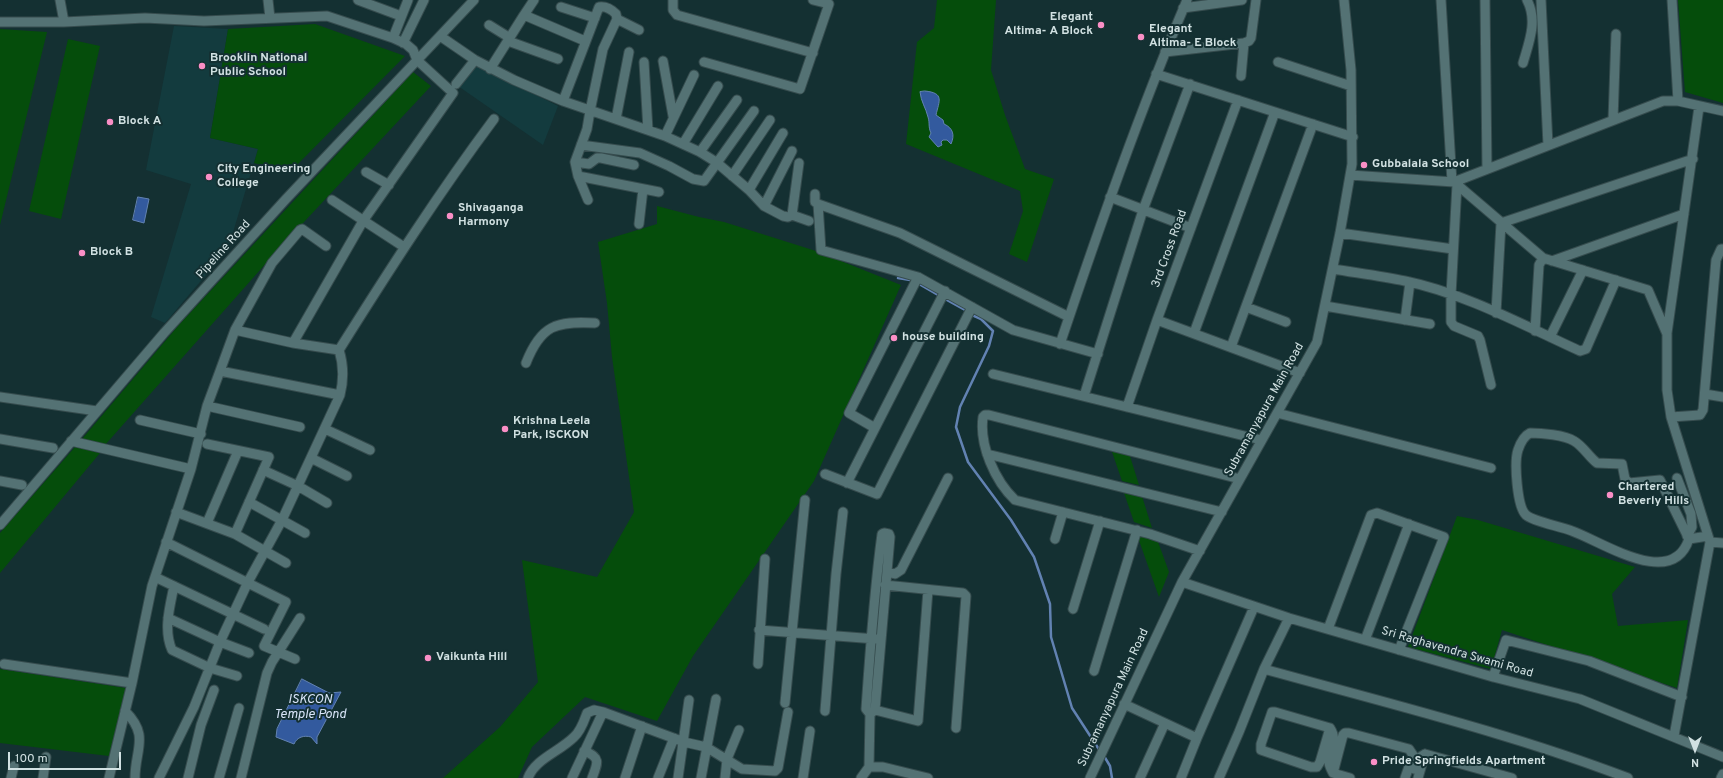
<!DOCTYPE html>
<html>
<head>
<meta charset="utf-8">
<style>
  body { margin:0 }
  #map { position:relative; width:1723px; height:778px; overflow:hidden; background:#143032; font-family:Overpass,sans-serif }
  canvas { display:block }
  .north { position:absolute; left:1675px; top:730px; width:40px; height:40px; -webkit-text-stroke:3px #143032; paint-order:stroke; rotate:180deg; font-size:11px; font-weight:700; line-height:16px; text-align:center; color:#d1e1e2 }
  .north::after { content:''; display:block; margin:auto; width:14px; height:18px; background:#d1e1e2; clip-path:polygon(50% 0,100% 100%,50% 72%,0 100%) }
  .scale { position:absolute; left:8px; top:752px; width:113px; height:18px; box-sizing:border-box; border:2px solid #d1e1e2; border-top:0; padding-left:5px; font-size:12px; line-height:14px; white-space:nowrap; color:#d1e1e2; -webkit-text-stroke:3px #143032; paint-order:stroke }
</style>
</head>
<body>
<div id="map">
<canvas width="1723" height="778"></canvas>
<div class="north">N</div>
<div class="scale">100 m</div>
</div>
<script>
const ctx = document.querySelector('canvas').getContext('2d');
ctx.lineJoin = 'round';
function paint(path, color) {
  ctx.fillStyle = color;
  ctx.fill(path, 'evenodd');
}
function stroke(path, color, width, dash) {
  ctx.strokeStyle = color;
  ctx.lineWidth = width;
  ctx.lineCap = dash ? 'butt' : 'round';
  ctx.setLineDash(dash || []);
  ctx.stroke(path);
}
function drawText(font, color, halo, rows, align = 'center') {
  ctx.font = font + ' Overpass,sans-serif';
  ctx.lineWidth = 4;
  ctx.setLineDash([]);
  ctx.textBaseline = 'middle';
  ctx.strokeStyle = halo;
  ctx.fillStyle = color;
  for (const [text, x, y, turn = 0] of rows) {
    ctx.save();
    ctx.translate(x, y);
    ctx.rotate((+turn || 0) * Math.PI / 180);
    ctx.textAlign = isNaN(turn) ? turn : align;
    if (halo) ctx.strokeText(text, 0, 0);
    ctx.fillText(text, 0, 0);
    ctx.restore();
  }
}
paint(new Path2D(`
  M174,26L228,29L210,138L258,149L228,249L165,323L151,317L191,184L146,170Z
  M473,60L512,83L558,106L543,145L458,86Z`), '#133b3e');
paint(new Path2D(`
  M937,0H996L991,70L1005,115L1025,169L1054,179L1027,262L1009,254L1023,211L1020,191L906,144L917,42L934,28Z
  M1678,0H1723V103L1685,92Z
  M315,24L405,56L290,172L254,163L258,149L210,138L228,29Z
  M0,29L47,32L0,225Z
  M68,39L100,46L61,219L29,211Z
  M413,72L431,86L276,252L105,445L82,439L178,326Z
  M657,206L699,217L724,222L816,251L901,285L814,481L693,656L657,721L585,697L532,747L518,778H443L500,727L538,682L522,560L597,577L634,512L612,357L607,303L598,242L657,224Z
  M75,447L100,453L0,573V533Z
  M1111,449L1129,453L1139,485L1122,481Z
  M1123,490L1141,493L1152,528L1134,522Z
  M1457,516L1478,520L1635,567L1612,594L1618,626L1688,620L1677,688L1502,630L1491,669L1408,647Z
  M1136,532L1157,539L1169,572L1159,597Z
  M0,669L126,688L109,756L0,743Z`), '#054d0b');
const water = new Path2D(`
  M925,91C945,93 939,101 936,115L943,120L944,124C953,128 955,135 951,144L947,140H943L941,142L942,145L938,147L929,137L931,133C928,127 930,123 928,117C926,108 921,102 920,92Z
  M138,197L149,199L144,223L133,220Z
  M302,679L329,693L341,692L317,737V744L311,737C304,735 297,737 294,744L276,737L277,729Z`);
paint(water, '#335a9e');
stroke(water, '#6282b2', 1);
stroke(new Path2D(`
  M898,278L910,280
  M919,284L938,295
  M945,299L965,310
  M972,315L981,319L993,331L989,346L960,407L956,427L968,462L1011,520L1034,557L1050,604L1051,637L1072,708L1100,751
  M1104,756L1110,766L1112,778`), '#6282b2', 2.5);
const minor = new Path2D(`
  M60,0L64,22
  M268,0L270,18
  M358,0L401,16
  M673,0V10L677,15L813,53
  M1441,0L1452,182
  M1485,0L1487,169
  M1541,0L1548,145
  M1672,0L1678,101
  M561,7L595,18
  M1183,8L1242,0
  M524,15L534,0
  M617,19L639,30
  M0,22H64L145,18L204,21L327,16L393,38L406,44L413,50L417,60L453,93L363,221L293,343
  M489,25L510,38
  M440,36L475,60L514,80L563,101L665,136L700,152L716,162L749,190L764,206L783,216L788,217L792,215L799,163
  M393,38L408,0
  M508,41L558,59
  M403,43L424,0
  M1165,52L1244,43L1249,41L1251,38L1256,0
  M663,61L673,116
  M644,62L648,130
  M704,62L800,89L829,4L813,0
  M1278,62L1351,86
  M1523,63C1529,42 1538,21 1527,0
  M490,69L524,15L585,41
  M1156,74L1353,137
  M1241,76L1244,43
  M456,84L475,60
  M563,101L599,7C606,6 611,9 616,14L617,19L603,49L590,111L587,129L575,162L578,176L588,200
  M616,119L629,52
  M1613,120L1616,34
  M665,136L694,75
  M683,144L718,86
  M581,145L640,153L669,166L693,179L704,181L754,111
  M700,152L737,100
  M575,162L589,164L597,158H601L634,165
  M366,172L389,185
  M1350,175L1454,182L1663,101H1678L1723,111
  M578,176L659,192
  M732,176L770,120
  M1454,182L1543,258L1648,290L1667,334V390L1671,417L1710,542L1723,543
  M1457,184L1451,295V322L1454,326L1478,336L1480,340L1491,385
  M749,190L783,133
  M815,194V202L818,204L821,250L918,277L1013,330L1098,354
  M1110,197L1191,228
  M332,200L404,247
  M818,204L900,233L1069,317
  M764,206L792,151
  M792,215L809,221
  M639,224L643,189
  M1340,233L1453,249
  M1552,261L1684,214
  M1333,269C1357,273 1381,276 1405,281C1464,293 1525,326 1580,351L1586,349L1616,280
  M1325,306L1430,324
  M1246,307L1286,322
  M1496,313L1501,223L1693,159
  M1157,320L1300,373
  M1405,320L1410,282
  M235,330L293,343L339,350
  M1535,331L1539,265L1543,258
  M1194,333L1275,112
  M1667,333L1699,107
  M1550,337L1583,270
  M1060,344C1099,228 1139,113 1187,0
  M1231,347L1313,124
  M526,363C541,325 556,321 595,323
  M220,371L340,395
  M993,374L1261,440
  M1705,394L1723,397
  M1084,396L1143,210L1190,84
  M0,397L97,411
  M207,406L300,427
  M1127,407L1157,320L1238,100
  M1277,413L1491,468
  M1671,417L1700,415L1703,410L1716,260L1721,249H1723
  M140,420L201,434
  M875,428L849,413L918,277
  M325,429L370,450
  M1530,433C1541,433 1565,435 1574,441C1583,446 1589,457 1597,463L1622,464L1625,479L1629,483L1660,480L1689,539C1672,590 1603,542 1572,531C1560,526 1534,522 1526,515C1517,507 1514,462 1518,450C1520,444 1524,436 1530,433Z
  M0,439L53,448
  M71,441L191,469
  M207,444L269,457L235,534
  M987,454L1222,512
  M311,458L347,476
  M263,470L298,486L327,503
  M825,474L877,494L972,307
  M1677,478L1691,514L1692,527L1687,536
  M0,481L22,485
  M847,483L945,291
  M249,502L305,533
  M176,512L235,534L286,563
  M207,523L238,451
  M0,525L164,333L286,199L474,0
  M1055,539L1063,512
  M1689,539L1708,536
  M166,542L286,602L264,646L295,659
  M1200,551L1150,534L1015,500C995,481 979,445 983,417L985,415H989L1240,479
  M887,572L895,574L901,570L948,478
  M155,577L264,629
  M1182,582L1289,618L1493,677L1580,699L1723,757
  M885,585L963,593L966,596L956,728
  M174,586C170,606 163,630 172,650L210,668L237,676
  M1073,609L1100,521
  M168,618L220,642L249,653
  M1328,629L1371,515L1377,513L1444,537L1399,650
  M759,630L876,639
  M1365,640L1409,524
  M4,664L132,683
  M758,664L765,559
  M1264,669L1289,618
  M1094,671L1137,530
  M1493,677L1506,640L1589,661L1682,697
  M785,703L805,500
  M1124,704L1197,738L1254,607
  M875,710L918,721L928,590
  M125,711C150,736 135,749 135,778
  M825,711L836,574L843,512
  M1272,712H1275L1330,728L1320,762L1317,767H1311L1261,750V744Z
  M1330,728C1338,740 1330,748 1329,760C1328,764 1331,769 1333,773L1350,778
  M1674,736L1710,542
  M584,751C601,757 598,763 592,778
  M869,767L870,714L875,710L890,537L889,534L884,533L882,534C874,592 870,651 866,709L870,714
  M1414,769L1417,759L1425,754L1512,778
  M1333,773L1343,735L1345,733H1349L1409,749L1413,755L1405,778
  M11,778L14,766
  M43,778L46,757
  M109,778L132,683L152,586L191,469L207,406L220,371L235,330L272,263L300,230L302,229L326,246
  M159,778L194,707L220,642L248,582L282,520L340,395C344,379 344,366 339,350C388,272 438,194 494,119
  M188,778L201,725L214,690
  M219,778L239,708
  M241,778L267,673L272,662L300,618
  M528,778C535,759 559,752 574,737C581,731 584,721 587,713L594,710L603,712
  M572,778L603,712L684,742L706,747L742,769L775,771L778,768L788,712
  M625,778L642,726
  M658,778L674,738
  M678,778L689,700
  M701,778L716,699
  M725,778L727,759L739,730
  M803,778L810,731
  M861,778L869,767H883L928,778
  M1090,778L1182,582L1317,342L1340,233L1352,164L1351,70L1344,0
  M1140,778L1165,723
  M1181,778L1197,738
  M1219,778L1239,732L1264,669C1386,703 1510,733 1628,778
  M1418,778L1425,754
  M1721,778L1723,774`);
stroke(minor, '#364c4e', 11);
stroke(minor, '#547274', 9);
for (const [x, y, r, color] of [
  [1101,25,4,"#fa8fc6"],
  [1141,37,4,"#fa8fc6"],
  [202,66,4,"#fa8fc6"],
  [110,122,4,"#fa8fc6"],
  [1364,165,4,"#fa8fc6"],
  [209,177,4,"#fa8fc6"],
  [450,216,4,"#fa8fc6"],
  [82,253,4,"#fa8fc6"],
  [894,338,4,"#fa8fc6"],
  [505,429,4,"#fa8fc6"],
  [1610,495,4,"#fa8fc6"],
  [428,658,4,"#fa8fc6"],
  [1374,762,4,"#fa8fc6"]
]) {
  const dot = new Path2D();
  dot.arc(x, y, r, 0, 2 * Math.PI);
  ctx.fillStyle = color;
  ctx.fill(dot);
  stroke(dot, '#143032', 1.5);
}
drawText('bold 12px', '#d1e1e2', '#143032', [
  ["Elegant",1093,18,"right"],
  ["Altima- A Block",1093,32,"right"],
  ["Elegant",1149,30],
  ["Altima- E Block",1149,44],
  ["Brooklin National",210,59],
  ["Public School",210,73],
  ["Block A",118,122],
  ["Gubbalala School",1372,165],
  ["City Engineering",217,170],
  ["College",217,184],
  ["Shivaganga",458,209],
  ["Harmony",458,223],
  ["Block B",90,253],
  ["house building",902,338],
  ["Krishna Leela",513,422],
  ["Park, ISCKON",513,436],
  ["Chartered",1618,488],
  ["Beverly Hills",1618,502],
  ["Vaikunta Hill",436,658],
  ["Pride Springfields Apartment",1382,762]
], 'left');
drawText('12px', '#d1e1e2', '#143032', [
  ["3rd Cross Road",1170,249,-70],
  ["Pipeline Road",224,250,-48],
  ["Subramanyapura Main Road",1265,410,-61],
  ["Sri Raghavendra Swami Road",1457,653,16],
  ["Subramanyapura Main Road",1114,698,-65]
]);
drawText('italic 13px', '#d9e5f9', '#143032', [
  ["ISKCON",310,700],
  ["Temple Pond",310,715]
]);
</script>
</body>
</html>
